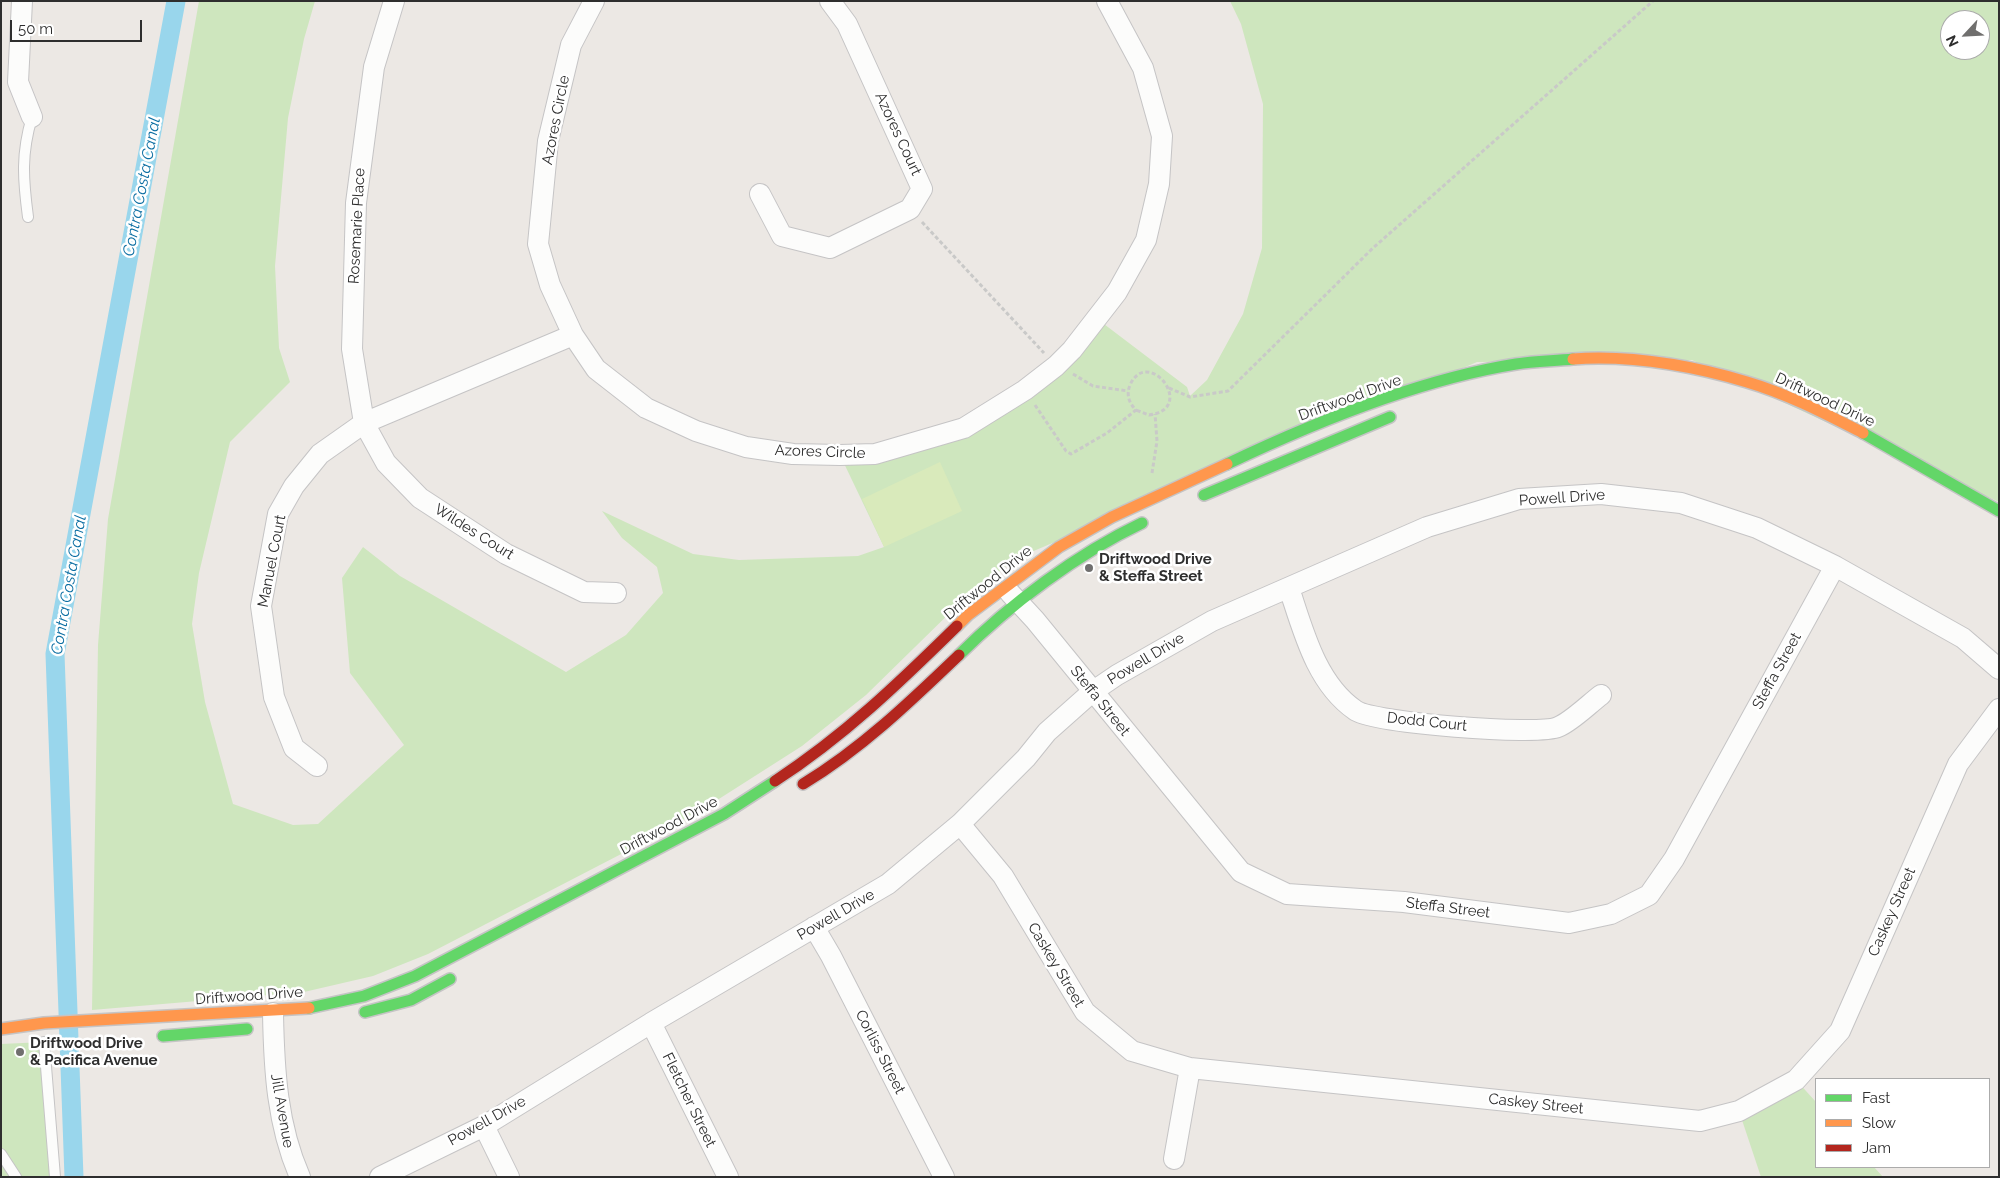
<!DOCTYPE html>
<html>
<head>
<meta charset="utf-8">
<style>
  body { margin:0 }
  #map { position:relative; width:2000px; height:1178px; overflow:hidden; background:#ece8e4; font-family:Raleway,sans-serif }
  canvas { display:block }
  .frame { position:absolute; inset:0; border:2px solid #2e2e2e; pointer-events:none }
  .legend { position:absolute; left:1815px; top:1078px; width:175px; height:90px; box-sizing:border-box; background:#fff; border:1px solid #ababab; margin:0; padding:6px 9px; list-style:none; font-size:15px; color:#2e2e2e }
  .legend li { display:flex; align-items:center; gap:10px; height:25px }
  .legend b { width:25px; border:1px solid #ababab }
  .north { position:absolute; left:1940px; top:10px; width:50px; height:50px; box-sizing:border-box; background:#fff; border:1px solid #ababab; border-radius:50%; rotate:245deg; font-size:14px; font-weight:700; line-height:20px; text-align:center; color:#2e2e2e }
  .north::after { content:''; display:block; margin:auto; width:18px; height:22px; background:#706f6e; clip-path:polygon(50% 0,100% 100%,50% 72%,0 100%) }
  .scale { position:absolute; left:10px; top:20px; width:132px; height:22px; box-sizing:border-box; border:2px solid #2e2e2e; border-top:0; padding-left:6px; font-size:15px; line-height:18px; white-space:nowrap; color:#2e2e2e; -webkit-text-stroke:4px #fff; paint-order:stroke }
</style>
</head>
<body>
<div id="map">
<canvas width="2000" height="1178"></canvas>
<div class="frame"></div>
<ul class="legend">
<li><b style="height:6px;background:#63d668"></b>Fast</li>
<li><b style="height:6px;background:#ff974d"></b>Slow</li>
<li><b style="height:6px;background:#b3261e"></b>Jam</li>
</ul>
<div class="north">N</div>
<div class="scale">50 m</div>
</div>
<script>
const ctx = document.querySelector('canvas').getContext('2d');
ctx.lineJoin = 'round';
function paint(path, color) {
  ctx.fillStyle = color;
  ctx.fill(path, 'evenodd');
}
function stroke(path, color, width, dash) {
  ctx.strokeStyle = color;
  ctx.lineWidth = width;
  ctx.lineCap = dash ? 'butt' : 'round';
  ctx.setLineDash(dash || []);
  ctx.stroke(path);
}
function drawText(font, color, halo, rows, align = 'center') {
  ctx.font = font + ' Raleway,sans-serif';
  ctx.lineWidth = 5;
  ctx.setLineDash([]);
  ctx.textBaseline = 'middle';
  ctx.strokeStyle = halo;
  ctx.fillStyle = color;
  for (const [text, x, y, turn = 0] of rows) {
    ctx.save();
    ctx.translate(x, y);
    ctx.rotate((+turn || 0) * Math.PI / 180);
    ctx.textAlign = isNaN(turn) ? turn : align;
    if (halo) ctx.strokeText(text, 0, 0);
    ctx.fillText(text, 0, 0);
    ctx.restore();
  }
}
paint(new Path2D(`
  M199,1H315L304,39L288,118L275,266L279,348L290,382L230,442L199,573L192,624L205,702L233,804L293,825L318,824L404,745L350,673L342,578L363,547L400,576L566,672L626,635L663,593L657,567L622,538L602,511L693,554L739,560L858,556L884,547L840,455L964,428L1025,390L1096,318L1187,387L1190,396L1207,380L1243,314L1262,248L1263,104L1241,24L1230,1H1999V502L1692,360L1477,362L1029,553L1026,550L963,600L866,695L802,746L711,804L627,851L428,954L373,976L304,992L92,1010L98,645L108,519ZM1950,20H1980V50H1950Z
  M44,1042L55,1177H1V1044Z
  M1796,1080L1816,1102V1167H1874L1883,1177H1761L1739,1111Z`), '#cee6be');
paint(new Path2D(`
  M940,462L962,511L884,547L862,499Z`), '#d9eabb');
stroke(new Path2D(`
  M74,1177L55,654L176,1`), '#99d6ec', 19);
const lane = new Path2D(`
  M28,217C23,179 21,154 32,117
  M44,1042L55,1177
  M1,1154L16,1177`);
const street = new Path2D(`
  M22,1L18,82L32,117
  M394,1L374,67L356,203L352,349L364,423L386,463L420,498L506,554L584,592L616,593
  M594,1L571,45L548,141L538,244L550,285L573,335L596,369L646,408L696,431L746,447L793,454L840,455L875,454L964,428L1025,390L1056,366L1072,350L1117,292L1146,240L1159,184L1162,136L1143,68L1107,1
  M760,194L782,236L830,248L910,209L922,189L847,24L830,1
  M1289,588C1303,630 1316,683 1355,710C1372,723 1538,736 1558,727C1571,722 1589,704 1601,695
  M1010,593L1035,620L1241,872L1287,894L1404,902L1569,923L1611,914L1649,895L1674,859L1835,566
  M317,766L294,748L274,697L261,606L278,514L294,486L320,454L364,423L573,335
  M960,824L1003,876L1085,1012L1132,1051L1190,1068L1700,1121L1739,1111L1796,1080L1840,1031L1958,764L1999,709
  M814,927L831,956L944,1177
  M273,1013C274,1069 277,1125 300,1177
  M651,1023L728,1177
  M484,1126L509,1177
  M1174,1159L1190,1068
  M380,1177L484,1126L651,1023L888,884L960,824L1026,758L1047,732L1092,692L1117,675L1212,621L1427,527L1519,499L1601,494L1681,503L1757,528L1835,566L1963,638L1999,669`);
const fast = new Path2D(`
  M1863,433L1999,511
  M1227,464C1313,423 1422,379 1516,364C1535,361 1554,361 1573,359
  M1204,495L1390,417
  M959,655C1010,604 1077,554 1142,523
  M309,1008L364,996L415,976L724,814L775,781
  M365,1012L411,1000L450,979
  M163,1036L247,1029`);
const slow = new Path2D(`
  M1573,359C1630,355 1693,366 1747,382C1788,394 1826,414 1863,433
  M957,626L968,615L1059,547L1112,517L1227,464
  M1,1029L44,1023L309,1008`);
const jam = new Path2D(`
  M775,781C844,736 899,683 957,626
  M803,784C861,749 910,702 959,655`);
stroke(lane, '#c5c4c5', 12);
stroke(street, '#c5c4c5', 22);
stroke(fast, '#c5c4c5', 14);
stroke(slow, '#c5c4c5', 14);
stroke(jam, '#c5c4c5', 14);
stroke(new Path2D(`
  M922,222L1044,353
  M1073,374L1093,386L1128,391
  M1169,388L1190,397L1228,391L1373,248L1653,1
  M1035,405L1066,451L1071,454L1107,433L1136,410C1129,403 1126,395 1130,385C1148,345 1198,409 1149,415L1136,410
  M1152,473L1157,441L1155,414`), '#c9c9c8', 3, [4, 2.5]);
stroke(lane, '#fcfcfb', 10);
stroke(street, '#fcfcfb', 20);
stroke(fast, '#63d668', 11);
stroke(slow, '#ff974d', 11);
stroke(jam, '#b3261e', 11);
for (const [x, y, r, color] of [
  [1089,568,5,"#706f6e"],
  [20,1052,5,"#706f6e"]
]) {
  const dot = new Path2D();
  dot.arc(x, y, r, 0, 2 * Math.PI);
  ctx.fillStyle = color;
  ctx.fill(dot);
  stroke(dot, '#fff', 2);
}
drawText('15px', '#2e2e2e', '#fff', [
  ["Azores Circle",556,120,-79],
  ["Azores Court",898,134,65],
  ["Rosemarie Place",357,226,-87],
  ["Driftwood Drive",1350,398,-20],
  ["Driftwood Drive",1825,400,25],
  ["Azores Circle",820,452,2],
  ["Powell Drive",1562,498,-4],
  ["Wildes Court",474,532,32],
  ["Manuel Court",272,561,-79],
  ["Driftwood Drive",988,583,-39],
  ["Powell Drive",1146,659,-31],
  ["Steffa Street",1777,671,-61],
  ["Steffa Street",1100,701,51],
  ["Dodd Court",1427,722,6],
  ["Driftwood Drive",669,826,-28],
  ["Steffa Street",1448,908,7],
  ["Caskey Street",1892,912,-66],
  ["Powell Drive",836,915,-30],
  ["Caskey Street",1056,965,59],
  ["Driftwood Drive",249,996,-4],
  ["Corliss Street",880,1052,63],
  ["Fletcher Street",689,1100,64],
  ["Caskey Street",1536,1104,6],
  ["Jill Avenue",282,1111,80],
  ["Powell Drive",487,1121,-29]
]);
drawText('bold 15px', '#2e2e2e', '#fff', [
  ["Driftwood Drive",1099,559],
  ["& Steffa Street",1099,576],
  ["Driftwood Drive",30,1043],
  ["& Pacifica Avenue",30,1060]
], 'left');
drawText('italic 16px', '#0d6fa3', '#fff', [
  ["Contra Costa Canal",142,187,-79],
  ["Contra Costa Canal",69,585,-80]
]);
</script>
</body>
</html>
